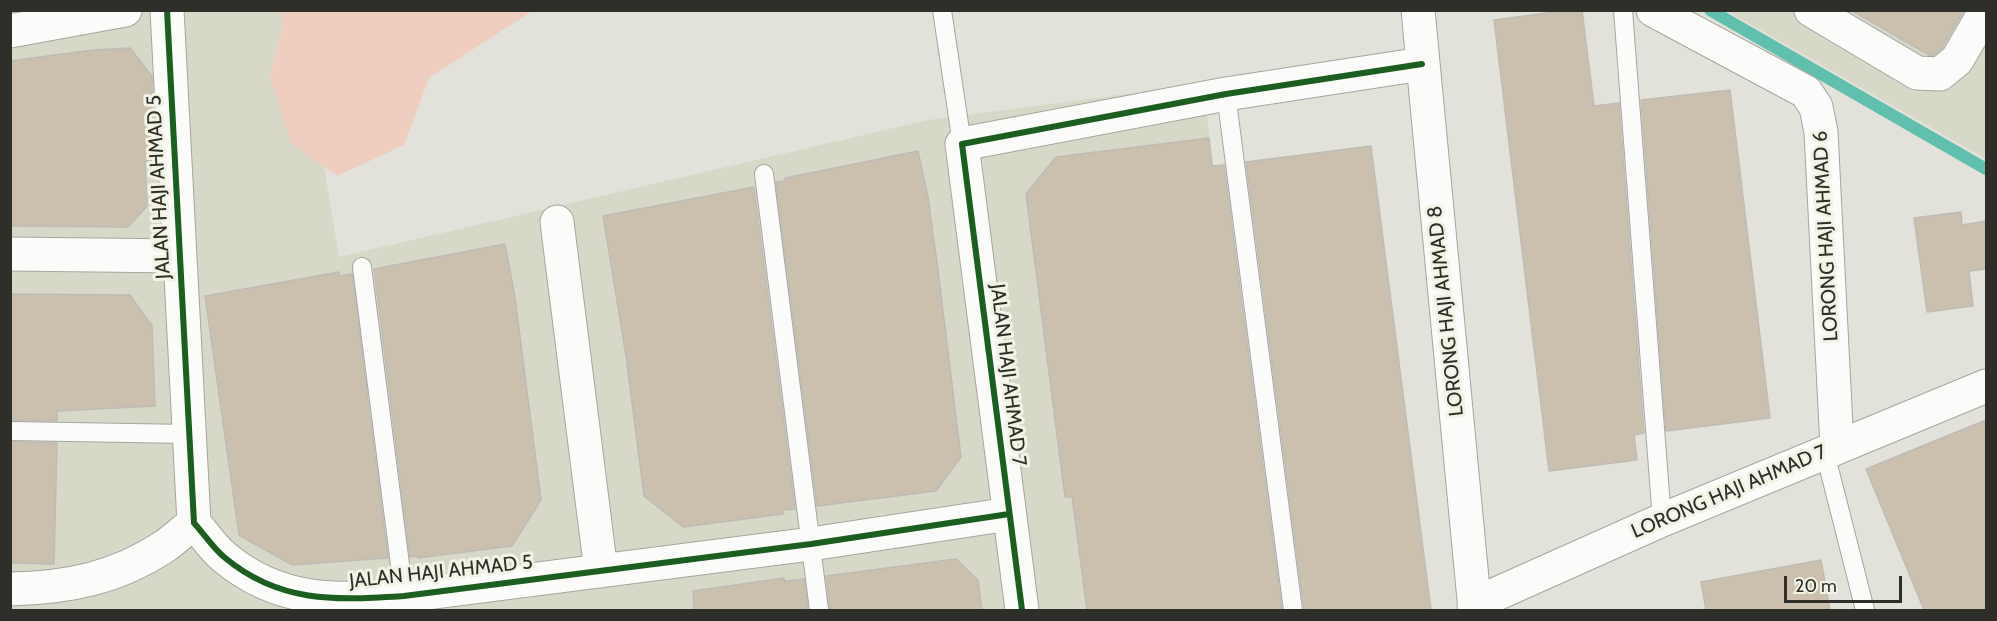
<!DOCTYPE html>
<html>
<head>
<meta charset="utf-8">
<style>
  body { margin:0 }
  #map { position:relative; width:1997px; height:621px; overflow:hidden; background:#e2e2da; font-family:Cabin,sans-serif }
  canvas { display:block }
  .frame { position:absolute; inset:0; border:12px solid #2f2f29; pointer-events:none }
  .scale { position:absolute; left:1784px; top:576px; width:118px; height:27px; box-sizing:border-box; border:3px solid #2f2f29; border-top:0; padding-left:8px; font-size:18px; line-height:21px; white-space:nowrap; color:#2f2f29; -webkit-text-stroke:4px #f2f3e5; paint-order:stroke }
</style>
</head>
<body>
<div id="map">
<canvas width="1997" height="621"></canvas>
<div class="frame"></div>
<div class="scale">20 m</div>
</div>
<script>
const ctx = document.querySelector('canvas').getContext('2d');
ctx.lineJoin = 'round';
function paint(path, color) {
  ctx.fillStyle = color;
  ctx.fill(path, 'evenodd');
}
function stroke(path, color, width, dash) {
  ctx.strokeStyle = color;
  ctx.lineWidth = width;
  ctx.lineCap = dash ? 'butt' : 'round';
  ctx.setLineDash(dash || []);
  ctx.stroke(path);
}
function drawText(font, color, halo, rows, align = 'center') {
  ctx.font = font + ' Cabin,sans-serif';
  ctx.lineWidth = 6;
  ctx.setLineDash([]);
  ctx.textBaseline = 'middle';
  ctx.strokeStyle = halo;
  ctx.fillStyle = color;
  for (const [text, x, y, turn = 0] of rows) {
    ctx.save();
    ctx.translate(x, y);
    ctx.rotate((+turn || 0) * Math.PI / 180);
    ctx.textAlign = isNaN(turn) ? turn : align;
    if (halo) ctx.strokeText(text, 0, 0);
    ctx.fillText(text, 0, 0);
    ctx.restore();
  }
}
paint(new Path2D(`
  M10,11H298L339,257L928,120L1203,84L1270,610H11Z
  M1727,11H1986V159Z`), '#d8d8c9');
paint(new Path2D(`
  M282,11V10L532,11L429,78L404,145L337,176L291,143L270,77L283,25Z`), '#efcec0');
stroke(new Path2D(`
  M1710,10L1986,169`), '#61c0ad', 12);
const building = new Path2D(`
  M1569,10H1582L1594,106L1619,103L1644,433L1634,435L1637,460L1549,471L1494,20Z
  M1851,10H1964L1942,48L1934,55H1929Z
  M130,48L152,76L153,160L145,161L147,206L128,227L10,226V61L93,50Z
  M1730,90L1770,418L1666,431L1641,100Z
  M1209,138L1212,166L1224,165L1282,610H1087L1072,497H1065L1026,194L1056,157Z
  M1371,146L1431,610H1304L1246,162Z
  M918,151L928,197L938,270L961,457L936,491L817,506L776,182L786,181L785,178Z
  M754,187L795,509L782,510L783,514L683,527L644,496L626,356L603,216Z
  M1961,212L1962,225L1986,221V269L1969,271L1973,306L1927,312L1914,218Z
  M505,244L515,297L541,500L512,546L418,558V556L410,557L374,269Z
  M339,272V276L352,274L388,558L292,565L239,535L205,296Z
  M10,294L130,295L152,326L155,406L57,411V421L10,420Z
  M1986,420V610H1924L1866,469Z
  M10,442L57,443L54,564L10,563Z
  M956,559L978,580L982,610H830L826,576Z
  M1821,560L1830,610H1706L1701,582Z
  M784,578L785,581L804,579L808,610H694L693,591Z`);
paint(building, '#cbc0ae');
stroke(building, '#bebcb7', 1.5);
const service = new Path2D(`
  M942,10L962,144
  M1623,10L1662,520
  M1226,94L1293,610
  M764,174L819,610
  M362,267L404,596
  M10,431L189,434
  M1825,453L1865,610`);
const minor = new Path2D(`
  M167,10L194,523C204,534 213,548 224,557C280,604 336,600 404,596L811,544L1009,514
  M1418,10L1475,610
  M1653,10L1806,92L1816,107L1821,132L1837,447
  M1811,10L1917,73L1940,74L1957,60L1986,10
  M10,31L125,10
  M557,222L601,571
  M10,254L179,256
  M10,589C67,588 117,578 165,546C175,539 184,530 194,523
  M1474,604L1662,520L1986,386
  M1022,610L962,144L1226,94L1422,64`);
stroke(service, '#a6a6a0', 20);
stroke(minor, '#a6a6a0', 35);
stroke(service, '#fbfbf9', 18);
stroke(minor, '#fbfbf9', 33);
stroke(new Path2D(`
  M167,10L194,523C204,534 213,548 224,557C280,604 336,600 404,596L811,544L1009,514
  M1022,610L962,144L1226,94L1422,64`), '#1b5e20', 6);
drawText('20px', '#2f2f29', '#f2f3e5', [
  ["JALAN HAJI AHMAD 5",159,187,-93],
  ["LORONG HAJI AHMAD 6",1826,236,-93],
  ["LORONG HAJI AHMAD 8",1446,311,-96],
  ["JALAN HAJI AHMAD 7",1008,375,83],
  ["LORONG HAJI AHMAD 7",1729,492,-23],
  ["JALAN HAJI AHMAD 5",441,572,-6]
]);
</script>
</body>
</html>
